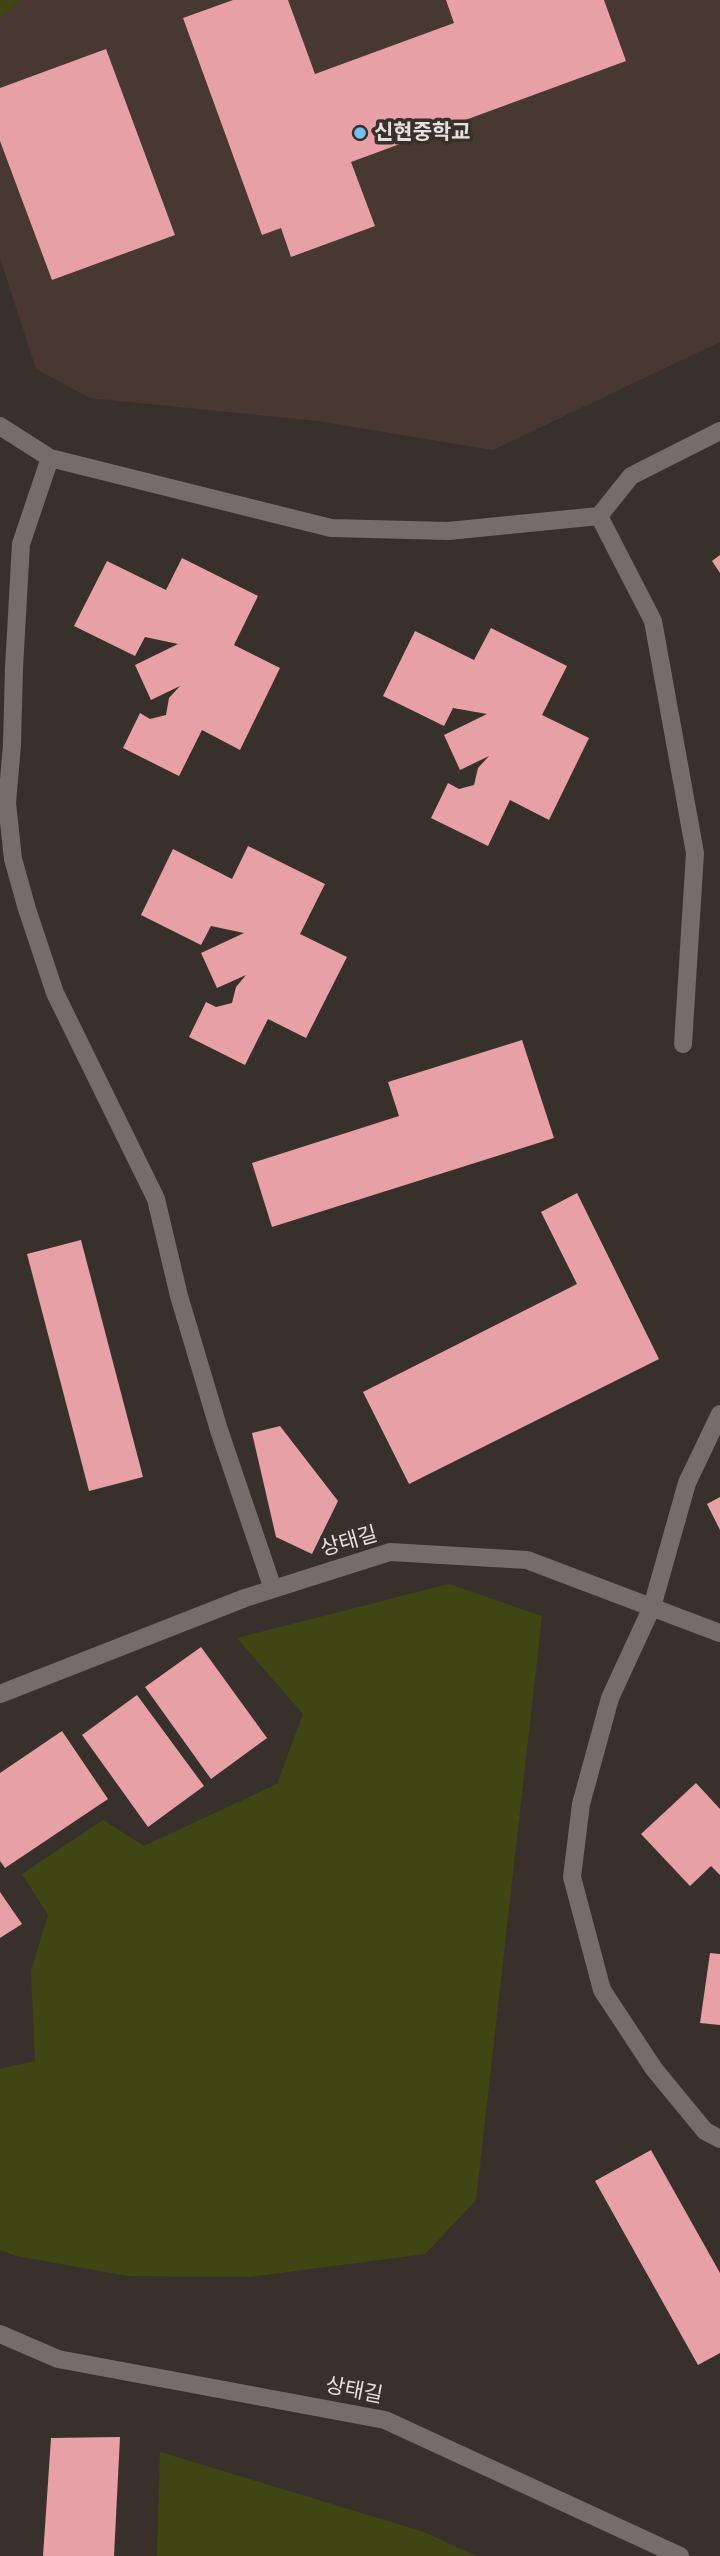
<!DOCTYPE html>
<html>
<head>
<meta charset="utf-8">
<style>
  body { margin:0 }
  canvas { display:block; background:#38302b }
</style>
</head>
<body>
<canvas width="720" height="2556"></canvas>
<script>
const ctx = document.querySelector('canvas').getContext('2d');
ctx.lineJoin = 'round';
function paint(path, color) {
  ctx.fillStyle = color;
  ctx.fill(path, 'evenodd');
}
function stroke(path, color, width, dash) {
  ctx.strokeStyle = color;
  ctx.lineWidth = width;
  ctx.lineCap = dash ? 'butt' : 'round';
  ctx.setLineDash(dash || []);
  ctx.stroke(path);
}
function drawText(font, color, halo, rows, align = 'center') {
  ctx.font = font + ' "Open Sans","Noto Sans KR",sans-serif';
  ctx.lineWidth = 7;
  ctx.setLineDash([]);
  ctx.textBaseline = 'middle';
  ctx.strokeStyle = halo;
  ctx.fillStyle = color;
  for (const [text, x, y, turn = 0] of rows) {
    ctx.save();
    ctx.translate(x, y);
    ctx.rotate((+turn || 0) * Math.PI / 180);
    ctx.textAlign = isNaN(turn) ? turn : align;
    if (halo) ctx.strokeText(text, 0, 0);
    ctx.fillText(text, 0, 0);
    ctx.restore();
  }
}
paint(new Path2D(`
  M20,0H720V342L493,450L318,421L90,398L36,369L0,258V7Z`), '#473831');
paint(new Path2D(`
  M0,0H20L0,18Z
  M449,1584L542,1616L476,2200L425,2254L249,2277L128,2276L16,2256L0,2250V2069L35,2061L31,1971L48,1915L22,1874L103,1820L144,1846L277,1784L303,1714L237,1638Z
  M160,2452L424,2532L476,2556H157Z`), '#404613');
paint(new Path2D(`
  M233,0H288L315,74L454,23L446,0H604L626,61L351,162L375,226L291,257L281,228L262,235L183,18Z
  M106,49L175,235L52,280L0,141V88Z
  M720,555V573L712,561Z
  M182,558L258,596L234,645L280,668L240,750L202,730L179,776L123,748L140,713L150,719L166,715L169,698L180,686L151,700L135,665L178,644L145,637L135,656L74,626L107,561L166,590Z
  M491,628L567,666L542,715L589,738L549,820L510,800L488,846L431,818L448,783L459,789L474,785L478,768L489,756L460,770L444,735L487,714L453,708L444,726L383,696L415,631L474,660Z
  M248,846L325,884L300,934L347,957L306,1038L268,1019L245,1065L189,1037L206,1002L216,1007L232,1003L236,987L246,975L217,988L201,953L244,933L211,926L201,945L141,915L173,849L232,879Z
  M522,1040L554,1138L272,1227L252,1163L399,1116L388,1082Z
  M577,1193L659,1359L409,1484L363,1392L577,1284L541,1212Z
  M81,1240L143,1477L89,1491L27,1254Z
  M280,1426L338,1501L312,1554L276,1537L252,1433Z
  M720,1497V1530L707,1504Z
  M201,1647L267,1738L211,1779L145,1687Z
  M137,1695L204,1786L148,1827L82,1735Z
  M62,1731L108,1799L5,1868L0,1861V1773Z
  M696,1783L720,1809V1875L711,1866L690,1886L641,1834Z
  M0,1892L22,1924L0,1938Z
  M710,1953L720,1954V2025L700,2023Z
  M651,2150L720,2273V2353L698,2365L595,2181Z
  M120,2437L114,2556H43L51,2438Z`), '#e7a0a5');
stroke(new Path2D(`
  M0,426L50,458L331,528L448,531L599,516L631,476L720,431
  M50,458L21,544L14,668L12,745L7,803L13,859L27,909L55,993L156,1199L179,1296L219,1430L273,1589
  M599,516L653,621L695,853L683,1044
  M720,1414L687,1483L652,1607L610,1698L581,1804L572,1877L602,1990L654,2069L705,2131L720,2139
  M0,1694L245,1598L390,1552L527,1560L720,1633
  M0,2334L58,2359L385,2420L680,2556`), '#766d68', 18);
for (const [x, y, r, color] of [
  [360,133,7,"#74c0f6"]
]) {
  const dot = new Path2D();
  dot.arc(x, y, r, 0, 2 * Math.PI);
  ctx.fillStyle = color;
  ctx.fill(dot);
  stroke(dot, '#38302b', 2.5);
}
drawText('bold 21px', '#e6e1de', '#38302b', [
  ["신현중학교",374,133]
], 'left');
drawText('21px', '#e6e1de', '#38302b', [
  ["상태길",349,1542,-16],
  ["상태길",354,2391,11]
]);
</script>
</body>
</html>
